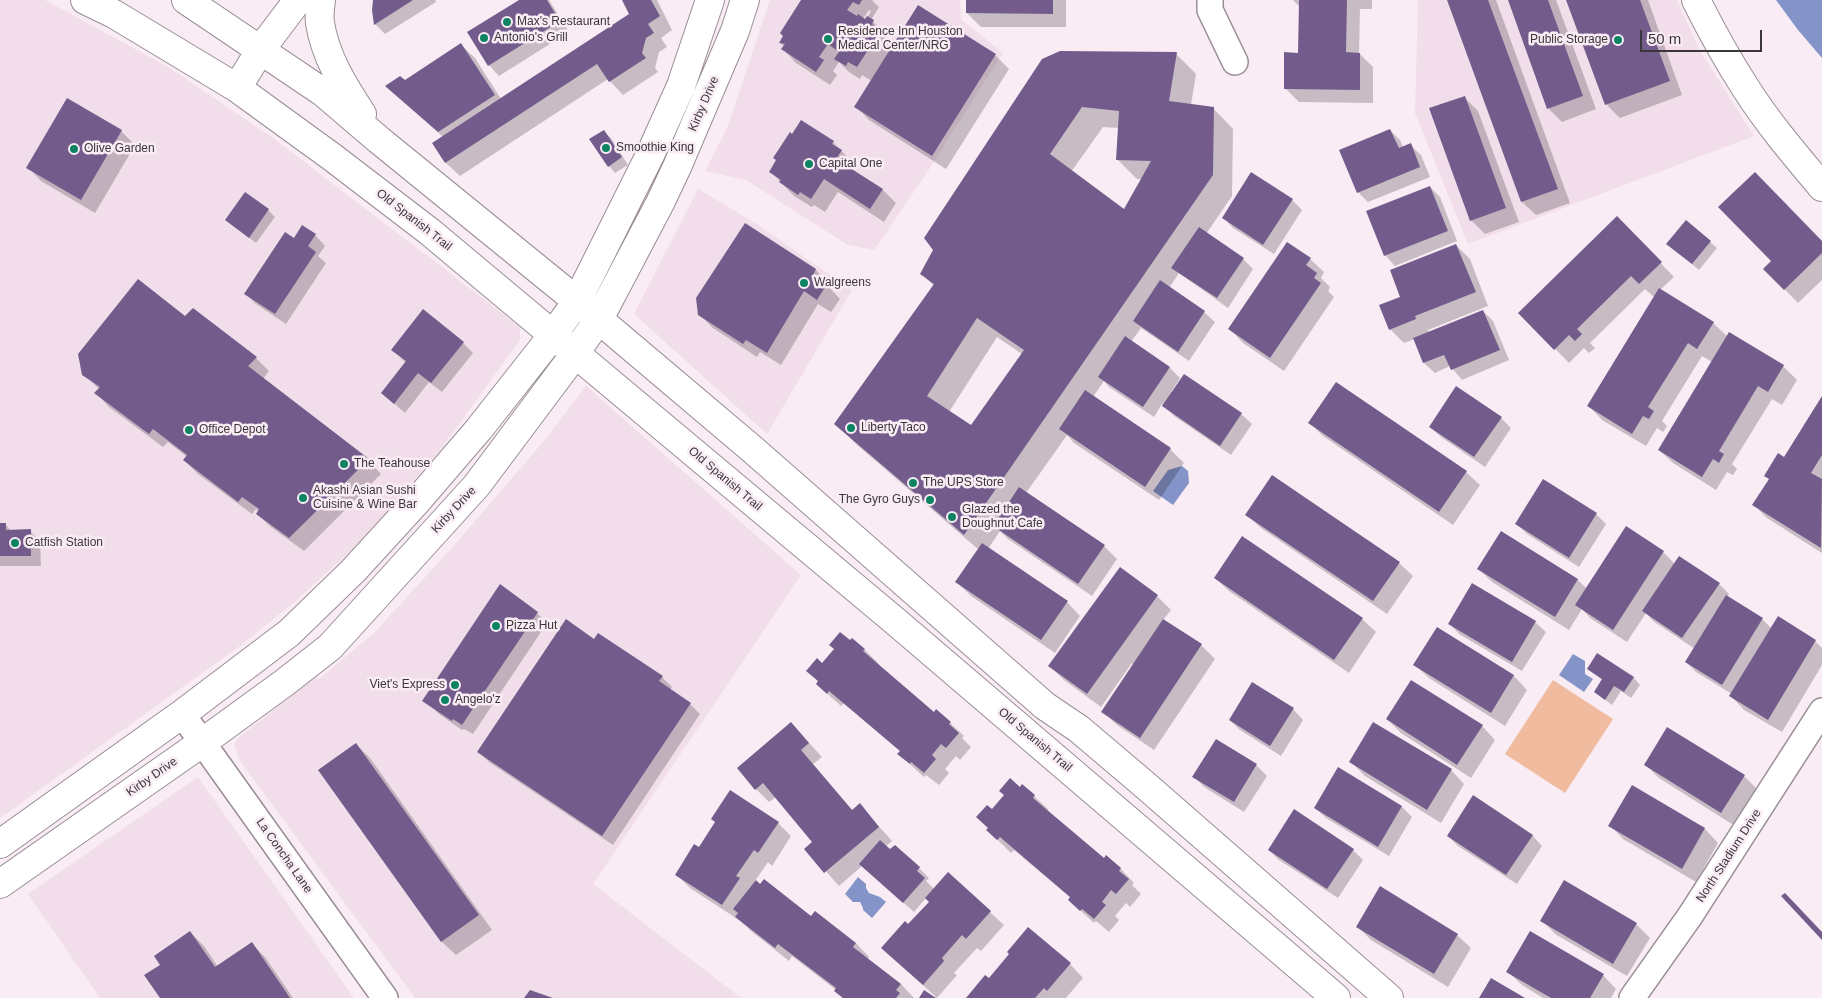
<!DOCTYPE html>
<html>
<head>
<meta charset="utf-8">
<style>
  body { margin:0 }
  #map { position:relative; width:1822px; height:998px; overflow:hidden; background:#f9ecf4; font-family:Helvetica,sans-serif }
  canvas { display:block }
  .scale { position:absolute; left:1640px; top:30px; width:122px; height:22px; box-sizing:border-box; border:2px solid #3b3639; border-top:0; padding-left:6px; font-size:15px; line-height:18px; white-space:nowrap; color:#3b3639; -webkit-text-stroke:4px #f9ecf4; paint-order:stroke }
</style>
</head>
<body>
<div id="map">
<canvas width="1822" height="998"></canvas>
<div class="scale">50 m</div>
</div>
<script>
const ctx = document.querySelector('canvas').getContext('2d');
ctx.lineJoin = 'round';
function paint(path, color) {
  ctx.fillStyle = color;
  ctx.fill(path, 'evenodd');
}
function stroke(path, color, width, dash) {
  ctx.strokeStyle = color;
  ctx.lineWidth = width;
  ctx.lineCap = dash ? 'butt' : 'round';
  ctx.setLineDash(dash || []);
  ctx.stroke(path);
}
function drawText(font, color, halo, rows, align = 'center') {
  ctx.font = font + ' Helvetica,sans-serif';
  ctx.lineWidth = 5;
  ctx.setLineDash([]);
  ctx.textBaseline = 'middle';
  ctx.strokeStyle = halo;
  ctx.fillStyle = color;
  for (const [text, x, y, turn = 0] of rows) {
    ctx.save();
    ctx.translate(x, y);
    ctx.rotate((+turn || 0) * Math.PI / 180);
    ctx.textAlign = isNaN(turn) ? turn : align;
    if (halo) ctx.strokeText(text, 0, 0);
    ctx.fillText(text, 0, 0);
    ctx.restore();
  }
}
paint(new Path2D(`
  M0,0H45L168,67L273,138L520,327V340L441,449L392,506L358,544L297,600L240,646L0,818Z
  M770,0H960L961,19L1003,53L926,174L874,250L848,245L746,180L705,171L728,126Z
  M1418,0H1677L1699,49L1754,136L1468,244L1415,113Z
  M698,189L755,223L852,290L767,434L634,314Z
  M586,386L801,575L593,884L741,998H415L240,761L234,744L238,738L316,677L319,679L374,633L450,550L544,441Z
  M198,777L354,998H100L28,894Z`), '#f2ddea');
paint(new Path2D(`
  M1553,680L1613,719L1565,793L1505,754Z`), '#f0bb9f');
paint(new Path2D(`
  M1776,0H1822V58L1798,30Z
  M1182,466L1188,471L1189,483L1173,505L1153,491L1168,470Z
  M1573,654L1585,661V674L1593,679L1584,692L1559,675Z
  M858,877L866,884V888L869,893L880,897L886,902L872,918L863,910V908L860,902H853L845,894Z`), '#8594c8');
paint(new Path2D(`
  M374,0H435L436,2L385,34L375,24L373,10Z
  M521,0H549L569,32L499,76L489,65Z
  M624,0H657L672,30L661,38L667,47L659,52L655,68L658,72L623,95L608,79L460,176L446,163L434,143L443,137L387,86L405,81L461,45L475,58L501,99L631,14Z
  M802,0H872L879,7L871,20L887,35L886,37L894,45L995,55L1009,69L946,169L869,120L856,106L872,81L862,75L860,79L849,72L839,62L833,71L837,75L830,85L796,63L783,49L784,47L781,43ZM869,10L871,11L866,21L863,19Z
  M967,0H1066V27H981L967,13Z
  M1293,0H1372V9H1360L1359,53L1373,67V103L1299,102L1285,88L1299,54L1300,7Z
  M1448,0H1496L1570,203L1536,215L1522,202Z
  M1509,0H1556L1596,109L1562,122L1548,108Z
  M1568,0H1648L1682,95L1620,118L1606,104Z
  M1176,54L1196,74L1191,105L1213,108L1233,129L1232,196L1206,234L1243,259L1253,269L1228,308L1179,273L1169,288L1204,312L1215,322L1189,361L1141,328L1131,342L1170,368L1180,378L1171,392L1173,393L1185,375L1241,414L1252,424L1231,455L1174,416L1162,404L1154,417L1109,387L1104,381L1093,397L1170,449L1184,463L1159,500L1074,443L1067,435L1026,493L1104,546L1117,559L1092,596L1008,539L1000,531L988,549L1067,602L1080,616L1055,653L971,596L957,582L979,550L856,444L836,424L934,286L922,274L1043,60ZM1103,127L1119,128L1117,159L1137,179H1142L1125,211L1071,172ZM997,337L1022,354L971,427L949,412Z
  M1464,97L1478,111L1519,222L1485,234L1471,220Z
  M67,99L121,131L135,145L95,213L41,181L28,167Z
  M1390,130L1400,140L1403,147L1410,145L1421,155L1430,177L1368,202L1358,192Z
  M604,131L611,138L628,165L615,173L609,166Z
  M833,142L855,165L851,170L882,189L896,203L884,222L838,192L825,212L814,205L812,207L794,196L771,172Z
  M1430,187L1440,197L1457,241L1395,266L1385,255Z
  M1292,200L1302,210L1274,254L1233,228L1223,217Z
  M268,210L275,217L256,243L227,220Z
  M1617,218L1674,277L1660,290L1713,323L1728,337L1730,333L1783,366L1797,380L1782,405L1772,399L1732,464L1737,469L1733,475L1727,472L1716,490L1673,463L1659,450L1712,362L1702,356L1662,421L1667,426L1663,432L1657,428L1646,446L1602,420L1589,406L1655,298L1645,289L1590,343L1595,348L1589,353L1584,348L1569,363L1520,313Z
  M745,225L816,270L829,284L828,286L840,299L831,312L818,304L781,365L760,352L757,357L713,328L699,314Z
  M315,235L325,246L318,256L326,263L286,324L256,304L245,293L294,239Z
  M1710,242L1717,248L1699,270L1675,250Z
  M1822,242V280L1798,303L1765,269L1773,261Z
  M1287,243L1310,259L1324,272L1321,278L1330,287L1328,291L1334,297L1284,371L1243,343L1230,329Z
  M1456,245L1470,259L1488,306L1428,330L1429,333L1483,311L1493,321L1509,360L1462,380L1450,366L1435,373L1424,363L1415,339L1404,343L1390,329L1402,297Z
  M185,318L256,358L269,371L263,379L368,460L381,474L304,551L271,527L257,514L259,511L256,509L252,514L198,474L184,460L187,457L168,442L163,447L109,407L96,393L99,389L84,374Z
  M463,343L473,353L442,392L429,382L405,413L382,393L406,363L393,350Z
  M1822,398V553L1767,518L1754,505Z
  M1501,418L1511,428L1485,467L1441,437L1430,427Z
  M1310,423L1466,472L1480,485L1453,525L1323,436Z
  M1596,514L1606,524L1579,567L1527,534L1516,523Z
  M1247,515L1399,563L1413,576L1387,614L1261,528Z
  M5,524L11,531H30L40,541L41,566H0V525Z
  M1501,533L1578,580L1587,589L1663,552L1675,564L1719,584L1729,594L1727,597L1762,619L1772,629L1815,641L1822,648V665L1782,732L1744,710L1731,696L1732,694L1696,672L1686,662L1695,649L1653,621L1646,613L1627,642L1590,618L1582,609L1569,630L1492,582L1479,569Z
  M1120,569L1157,596L1171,610L1163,620L1201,645L1215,659L1154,750L1117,725L1103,712L1134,665L1132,663L1101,707L1064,680L1050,666Z
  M1215,578L1362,619L1376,632L1349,673L1229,591Z
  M537,613L547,623L473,734L464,729L462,730L439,714L432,707Z
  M1535,622L1546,632L1522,671L1459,634L1449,623Z
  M1437,629L1514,676L1527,690L1505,726L1429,678L1415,665Z
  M595,641L662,677L672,687L670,690L690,704L700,714L613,845L489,762L479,752Z
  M850,642L864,649L878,663L877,665L934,713L950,723L964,736L962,738L971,747L960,760L956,756L945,769L949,773L939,785L926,775L924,777L913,767L899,754L901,752L844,703L841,706L831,697L817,684L819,682L808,671L822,664Z
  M1598,655L1634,678L1640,685L1631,698L1621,691L1612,705L1595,692L1602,680L1589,669Z
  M1293,709L1303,720L1281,756L1240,730L1230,720Z
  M1387,719L1482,726L1495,740L1471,778L1401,733Z
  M791,723L822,757L813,764L853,811L860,805L892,841L885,847L919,868L929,878L926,881L934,889L948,874L1004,925L981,951L977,948L954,973L957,975L937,998L882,948L908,926L930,902L926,898L914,912L862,866L839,886L806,849L814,842L776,797L769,802L756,789Z
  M1216,740L1256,765L1267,776L1244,812L1204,787L1194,776Z
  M356,744L370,758L492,930L456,955L442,942L320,770Z
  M1351,762L1451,770L1464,784L1441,823L1365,776Z
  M1645,764L1744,776L1758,790L1735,826L1659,778Z
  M1339,769L1402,807L1412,817L1389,856L1326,818L1315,808Z
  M1023,786L1048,809L1047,811L1104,860L1106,857L1121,869L1134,883L1132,885L1141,894L1130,907L1126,903L1115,916L1119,920L1109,932L1096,921L1094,923L1069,900L1071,898L1014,850L1011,853L988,830L992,811Z
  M1633,786L1705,829L1718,843L1696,882L1623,839L1610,825Z
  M778,823L791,836L772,866L768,862L755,881L811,918L856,943L869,957L868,959L901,984L914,998H842L836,990L792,956L789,961L751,931L737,917L736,918L690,888L676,874L699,849Z
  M1532,835L1542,846L1517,884L1458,846L1448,836Z
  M1269,850H1353L1363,860L1338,898L1279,860Z
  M1542,920L1636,924L1650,938L1627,976L1555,934Z
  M1357,926L1457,935L1471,948L1448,987L1371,940Z
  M190,932L204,946L218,967L252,944L265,957L293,998H161L162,965Z
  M1070,964L1083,978L1066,998H967Z
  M1508,972L1603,975L1616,989L1611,998H1543L1522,985Z`), '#0003');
paint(new Path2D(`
  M373,0H413L374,25L372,10Z
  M519,0H547L560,21L488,66L467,32Z
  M622,0H651L660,16L648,24L654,33L646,38L642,53L646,58L609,82L597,64L445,163L432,143L629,14Z
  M801,0H862L859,5L853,2L847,10L857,16L858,14L865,19L867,16L874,20L872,24L881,30L857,67L848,62L846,66L834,59L839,52L828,44L819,57L824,60L816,72L781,49L785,44L779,43L783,36L780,33Z
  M966,0H1053V14L966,13Z
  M1299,0H1347L1346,52L1360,53V90L1284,89V52L1298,53Z
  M1447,0H1488L1558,189L1521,202Z
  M1508,0H1548L1583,96L1547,109Z
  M1566,0H1640L1670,81L1605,105Z
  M918,5L996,54L932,156L854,107Z
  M461,43L495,95L438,132L385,86L400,76L405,80Z
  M1060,51L1177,52L1169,101L1214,107L1213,175L964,535L834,424L934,284L920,274L933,250L924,238L1042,59ZM1082,107L1119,111L1116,160L1151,161L1124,209L1050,154ZM977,318L1024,350L971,425L927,396Z
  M1465,96L1506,208L1470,221L1429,108Z
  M67,98L122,130L81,200L26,168Z
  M801,120L834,141L832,144L842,150L836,159L883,189L870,209L824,179L811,199L800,192L798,195L779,182L781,180L769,172L776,160L773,158L790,132L792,134Z
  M1390,129L1399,148L1411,143L1420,167L1357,193L1339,150Z
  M604,130L622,157L608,167L589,139Z
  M1251,172L1293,199L1263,245L1222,218Z
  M1755,172L1822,241V253L1784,290L1763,269L1771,261L1718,207Z
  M1430,186L1448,231L1384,256L1366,211Z
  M245,192L269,209L249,238L225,220Z
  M1617,216L1662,262L1639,284L1631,276L1577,329L1582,334L1575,341L1569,335L1554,350L1518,313Z
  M1686,220L1711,241L1692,264L1666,244Z
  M745,223L816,269L813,275L827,284L817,300L804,291L767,353L746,340L743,344L698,315L696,298Z
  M302,225L316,234L308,246L316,252L275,314L244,294L285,232L294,238Z
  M1199,227L1244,258L1217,298L1171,268Z
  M1287,242L1311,258L1306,265L1317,273L1314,278L1321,283L1270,358L1228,329Z
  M1456,244L1476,292L1415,316L1416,319L1389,330L1379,305L1400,297L1390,270Z
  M138,279L185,316L193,308L257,357L248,366L369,459L289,538L256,514L259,509L242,497L238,502L183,460L187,455L153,429L149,434L94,393L100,387L82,375L78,354Z
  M1160,280L1205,311L1178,352L1133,321Z
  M1659,288L1714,322L1697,349L1688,343L1648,407L1654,411L1649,419L1643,416L1632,434L1587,406Z
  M423,309L464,342L431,383L418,373L394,404L381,393L406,361L391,350Z
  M1483,310L1500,350L1451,370L1444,355L1423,363L1413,338Z
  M1729,332L1784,365L1768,392L1758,386L1719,451L1724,454L1719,463L1713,459L1702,477L1658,450Z
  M1125,336L1170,367L1143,407L1098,377Z
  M1184,374L1242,413L1220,446L1162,406Z
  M1336,382L1467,471L1439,512L1308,423Z
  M1456,386L1502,417L1474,457L1429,427Z
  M1085,390L1171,448L1145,487L1059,429Z
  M1822,396V455L1811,473L1822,479L1821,548L1752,505L1769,479L1764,476L1778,453L1784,457Z
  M1272,475L1400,562L1373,601L1245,515Z
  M1543,479L1597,513L1569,558L1515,524Z
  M1019,487L1105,545L1078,584L993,526Z
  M0,523H6V530L31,529V556H0Z
  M1626,526L1664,551L1613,630L1575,605Z
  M1501,531L1578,579L1555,617L1477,569Z
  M1242,536L1363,618L1334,660L1214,578Z
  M982,543L1068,601L1041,640L955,582Z
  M1679,556L1720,583L1682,638L1642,611Z
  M1120,567L1158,595L1087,694L1048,666Z
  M1472,583L1536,621L1512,662L1448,624Z
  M500,584L538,612L462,725L453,719L452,721L422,701Z
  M1726,595L1763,618L1722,685L1685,662Z
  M1778,616L1816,640L1768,720L1729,696Z
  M566,619L594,639L598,633L663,676L659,681L691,703L602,836L477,752Z
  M1163,619L1202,644L1140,738L1101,712Z
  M1437,627L1514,675L1491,713L1413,665Z
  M840,632L850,640L852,638L865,649L863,651L934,712L936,709L951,722L949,724L959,733L946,748L941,744L932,755L936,759L924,773L911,762L910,764L897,754L900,751L829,691L827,694L816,684L818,681L806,671L817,658L822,663L834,649L829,645Z
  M1597,653L1634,677L1624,692L1614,686L1605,700L1594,692L1602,679L1587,669Z
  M1411,680L1483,725L1457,765L1386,719Z
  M1252,682L1294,708L1270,746L1229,720Z
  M791,722L809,743L801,750L852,810L860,803L879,827L824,873L804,849L812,842L763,783L755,790L737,768Z
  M1373,722L1452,769L1427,810L1349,762Z
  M1667,727L1745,775L1721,813L1644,765Z
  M1216,739L1257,764L1234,802L1192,777Z
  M356,743L479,915L441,942L318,770Z
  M1338,767L1402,806L1378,847L1314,808Z
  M1010,778L1020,787L1022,784L1035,795L1033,798L1104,858L1106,855L1121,868L1119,871L1129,879L1116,894L1111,890L1102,902L1106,905L1094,919L1082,909L1080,911L1068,900L1070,897L1000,837L997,840L986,830L988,828L976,817L987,805L992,809L1004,795L999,791Z
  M1632,785L1705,828L1682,869L1608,826Z
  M730,790L779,822L758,853L754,850L736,876L740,878L722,905L675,875L694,844L699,847L715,822L711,819Z
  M1473,795L1533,835L1506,875L1447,836Z
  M1294,809L1354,849L1327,889L1268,850Z
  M880,840L890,849L895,845L920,867L917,871L925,878L903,903L859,864Z
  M948,872L991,911L966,939L962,935L942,958L944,961L923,985L881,948L905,921L908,924L929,902L925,898Z
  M764,879L811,916L815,911L856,943L853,947L901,984L896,990L900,993L896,998H843L834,991L836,988L778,944L775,948L735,917L738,913L733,909L756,880L760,884Z
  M1564,880L1637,923L1613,964L1540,921Z
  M1380,886L1458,934L1434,974L1356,927Z
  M1785,893L1822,932V940L1781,896Z
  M1028,927L1071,963L1047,991L1044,988L1035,998H966L985,975L989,978L1009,954L1007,952Z
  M190,931L215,967L252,942L290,998H160L144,975L160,965L154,956Z
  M1530,931L1604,974L1590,998H1551L1506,972Z
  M1491,978L1525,998H1479Z
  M530,990L553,998H524Z
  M924,990L936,998H919Z`), '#735c8c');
const minor = new Path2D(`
  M1210,0V10L1235,62
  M182,714L385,998
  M1632,998L1690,916L1822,711`);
const major = new Path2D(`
  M85,0L114,14L237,88L332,157L430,232L895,621L1336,998
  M186,0L324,93L379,140L577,301L752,449L1045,706L1079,729L1145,785L1389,998
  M321,0C320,7 319,16 320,23C325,56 344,87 362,114
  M1696,0C1711,30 1727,59 1745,87C1767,122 1795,155 1822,187
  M237,88L261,49L298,0
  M0,844L182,714L289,633L353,571L418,500L479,429L553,335L577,301L650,155L681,86L710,0
  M0,884L203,742L284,683L330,647L477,485L566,366L599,319L660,203L677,167L735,31L745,0`);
stroke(minor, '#9a8e96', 28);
stroke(major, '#9a8e96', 30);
stroke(minor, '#fff', 25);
stroke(major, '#fff', 28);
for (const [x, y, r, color] of [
  [507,22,5,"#0c8362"],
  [484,38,5,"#0c8362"],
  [828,39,5,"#0c8362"],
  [1618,40,5,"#0c8362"],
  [606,148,5,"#0c8362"],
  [74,149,5,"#0c8362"],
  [809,164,5,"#0c8362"],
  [804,283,5,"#0c8362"],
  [851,428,5,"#0c8362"],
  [189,430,5,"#0c8362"],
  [344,464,5,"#0c8362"],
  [913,483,5,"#0c8362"],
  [303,498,5,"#0c8362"],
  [930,500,5,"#0c8362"],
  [952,517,5,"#0c8362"],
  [15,543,5,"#0c8362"],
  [496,626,5,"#0c8362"],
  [455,685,5,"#0c8362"],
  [445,700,5,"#0c8362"]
]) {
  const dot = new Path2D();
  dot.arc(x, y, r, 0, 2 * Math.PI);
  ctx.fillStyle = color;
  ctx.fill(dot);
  stroke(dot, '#f9ecf4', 2);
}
drawText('12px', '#3b3639', '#f9ecf4', [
  ["Max's Restaurant",517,22],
  ["Residence Inn Houston",838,32],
  ["Medical Center/NRG",838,46],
  ["Antonio's Grill",494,38],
  ["Public Storage",1608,40,"right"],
  ["Smoothie King",616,148],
  ["Olive Garden",84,149],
  ["Capital One",819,164],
  ["Walgreens",814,283],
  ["Liberty Taco",861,428],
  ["Office Depot",199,430],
  ["The Teahouse",354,464],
  ["The UPS Store",923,483],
  ["Akashi Asian Sushi",313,491],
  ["Cuisine & Wine Bar",313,505],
  ["The Gyro Guys",920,500,"right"],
  ["Glazed the",962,510],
  ["Doughnut Cafe",962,524],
  ["Catfish Station",25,543],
  ["Pizza Hut",506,626],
  ["Viet's Express",445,685,"right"],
  ["Angelo'z",455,700]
], 'left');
drawText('12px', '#3b3639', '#f9ecf4', [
  ["Kirby Drive",704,104,-67],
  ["Old Spanish Trail",414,220,38],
  ["Old Spanish Trail",725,479,40],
  ["Kirby Drive",454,510,-47],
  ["Old Spanish Trail",1035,740,40],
  ["Kirby Drive",152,777,-35],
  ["La Concha Lane",284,856,55],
  ["North Stadium Drive",1729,856,-57]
]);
</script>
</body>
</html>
